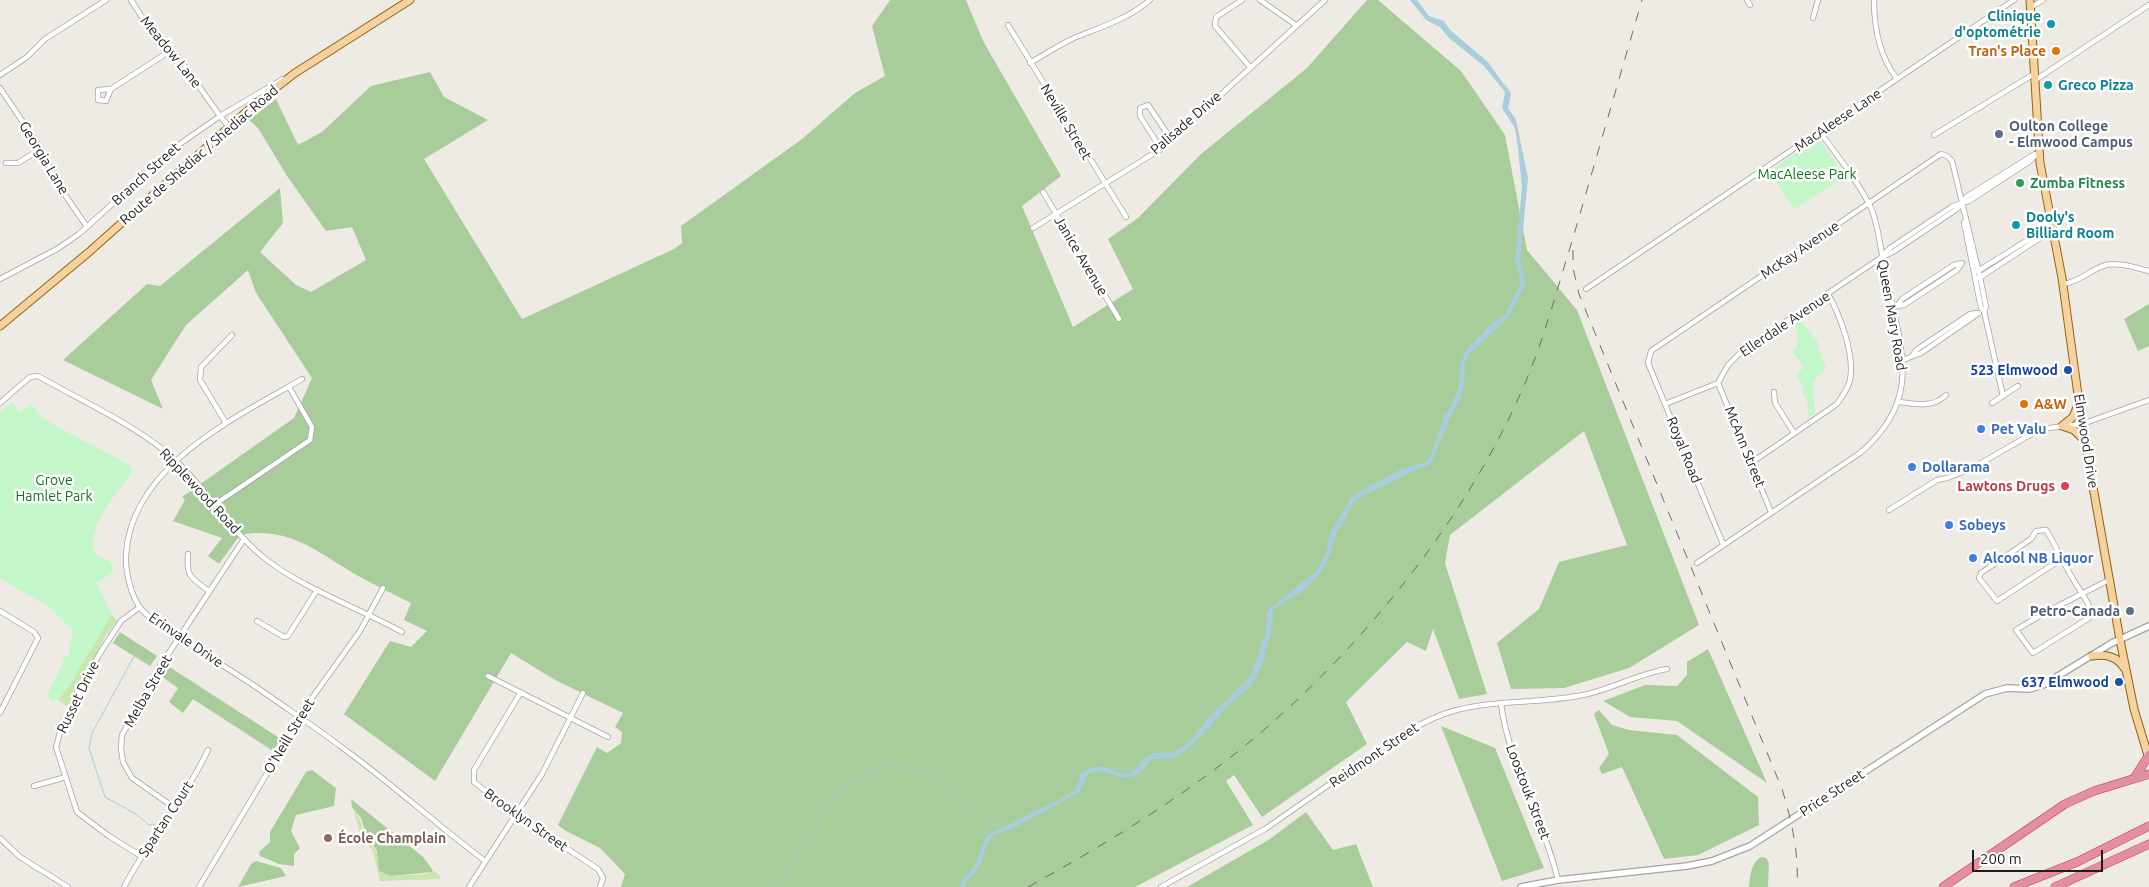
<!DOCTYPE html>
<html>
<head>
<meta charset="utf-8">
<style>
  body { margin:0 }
  #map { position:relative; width:2149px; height:887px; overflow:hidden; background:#eeebe4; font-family:Ubuntu,sans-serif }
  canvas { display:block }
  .scale { position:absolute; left:1972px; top:850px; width:131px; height:22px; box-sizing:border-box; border:2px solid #1e1e1e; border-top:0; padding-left:6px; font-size:15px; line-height:18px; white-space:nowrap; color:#1e1e1e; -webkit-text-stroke:4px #fff; paint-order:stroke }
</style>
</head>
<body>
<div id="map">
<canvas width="2149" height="887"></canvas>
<div class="scale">200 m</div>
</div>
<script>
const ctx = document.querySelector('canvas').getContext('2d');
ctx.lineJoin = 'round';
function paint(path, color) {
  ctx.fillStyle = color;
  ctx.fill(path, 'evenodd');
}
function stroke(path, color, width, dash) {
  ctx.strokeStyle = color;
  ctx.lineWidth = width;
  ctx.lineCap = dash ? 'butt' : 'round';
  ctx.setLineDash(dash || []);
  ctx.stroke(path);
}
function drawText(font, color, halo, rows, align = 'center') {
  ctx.font = font + ' Ubuntu,sans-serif';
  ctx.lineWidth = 5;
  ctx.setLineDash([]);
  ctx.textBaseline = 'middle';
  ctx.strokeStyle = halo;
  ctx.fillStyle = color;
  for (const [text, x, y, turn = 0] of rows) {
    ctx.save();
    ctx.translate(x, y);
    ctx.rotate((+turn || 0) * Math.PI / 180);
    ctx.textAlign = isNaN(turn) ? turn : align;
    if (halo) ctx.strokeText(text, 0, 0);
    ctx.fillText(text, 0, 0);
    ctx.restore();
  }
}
paint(new Path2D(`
  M112,614L117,621L106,635L68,707L58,700L69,686Z
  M353,809C362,818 361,827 367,838C375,852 381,853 379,871L391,876L428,874L432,869L440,876V879L380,881L373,851L361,837Z`), '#c8e6ad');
paint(new Path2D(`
  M890,0H966L983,41L1061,176L1022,206L1073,327L1133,289L1108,239L1138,218L1201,154L1307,68L1367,0H1378L1461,71L1505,135L1527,250L1577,310L1699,625L1629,668L1564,688L1511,689L1497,643L1539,609L1559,562L1627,545L1584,431L1450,535L1445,563L1487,694L1459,699L1433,629L1426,651L1407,642L1346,702L1367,744L1262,817L1234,775L1226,781L1253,825L1135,887H621L625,874L600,848L566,831L558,825L597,747L607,753L621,743L622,732L615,727L623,713L555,680L511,653L435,781L344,714L390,641L411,647L427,631L404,620L411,603C392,593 372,584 353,573C315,550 287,526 240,535L219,564L208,556L222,538L173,521L185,500L182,497L294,418L312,378L256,293L248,270L186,325L151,380L163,409L63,360L147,284L160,286L280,188L283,223L260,252L296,285L311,292L366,260L352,227L326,231L287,176L258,128L249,120L276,99L298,145L322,132L371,86L430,72L444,97L488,120L424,159L522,319L674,249L682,243L681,226L802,139L855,93L885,76L872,26Z
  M2149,304V346L2138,351L2124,319Z
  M120,632L157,656L150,666L113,643Z
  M1708,649L1767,783L1677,721L1630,717L1603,701L1645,685L1677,686L1687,675V662Z
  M168,666L281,739L273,751L193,699L183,713L169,702L178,688L161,676Z
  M1599,710L1612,725L1629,730L1677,735L1758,797L1759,825L1698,855L1664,859L1622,767L1602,774L1599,768L1609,754L1594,714Z
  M1441,726L1495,748L1544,868L1502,881Z
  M312,770L336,788L334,806L296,815L291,831L300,848L294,854V866L279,864L260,856L259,852L270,842V832L306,772Z
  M351,799L423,857L432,869V872L391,876L379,871L377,851L367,837L361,818L352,807Z
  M1306,812L1333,850L1356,844L1373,887H1187L1270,839Z
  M1761,857L1766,858L1769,863L1768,887H1749C1750,876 1751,863 1761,857Z
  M256,861L281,868L286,876L238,887L251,864Z`), '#a9cc9b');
paint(new Path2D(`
  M1819,138L1844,177L1794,209L1769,171Z
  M1799,318L1817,341L1826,368L1813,381L1815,414L1809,418L1807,399L1803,397L1802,385L1797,376L1803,367L1797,357L1791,352L1798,345L1796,341L1799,338L1793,321Z
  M12,402L20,413L31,404L43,419L131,466L132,473C119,490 85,528 95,552C98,559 106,558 111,562L113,570L110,575L98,581L97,584L112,614L69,686L58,700L52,701L48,696L49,691L63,663V659L68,655L73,631L49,607L0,578V412Z`), '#c3f6c8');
paint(new Path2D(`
  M1410,0H1417L1429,16L1444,21L1450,30L1488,62L1511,94L1508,108L1516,120L1528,178L1520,261L1526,284L1508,318L1469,354L1465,364L1464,386L1460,399L1450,418L1431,464L1407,474L1355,500L1335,537L1330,555L1320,574L1304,590L1274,609C1273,625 1264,666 1255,679C1247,691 1236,698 1226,708C1210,725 1197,745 1177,756C1169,761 1159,756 1151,761C1145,765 1143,774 1135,776C1116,783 1108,765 1088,774L1080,792L1010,830L995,834C979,849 989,864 965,882V887H960L962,879L975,866L983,843L989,834L1055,802L1076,789L1081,773C1110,756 1108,777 1132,773L1140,762L1153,753L1174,752L1188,743L1209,717L1251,676L1265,634L1267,611L1316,571L1326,553L1329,535L1352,496L1399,470L1426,462L1431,455L1445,413L1449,410L1459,386L1460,365L1466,350L1492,323L1506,314L1521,282L1515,262L1522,187L1518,148L1515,128L1502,108L1505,92L1484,66L1449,38L1440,27L1426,20Z`), '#a7ceda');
stroke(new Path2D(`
  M1505,85L1510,92
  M136,653L92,733L89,748L105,797L136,814L149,825L153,824L159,826
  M1217,710L1231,698
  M1110,768L1133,770
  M1030,813L1047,806
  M995,825L1004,826
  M986,838L987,831L994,826
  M777,887L830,803L850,782L885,764L895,768H913L931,776L942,790L960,797L995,825`), '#a7ceda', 1);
const minor = new Path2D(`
  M131,0L153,34L178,57L220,116L230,128
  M1242,0L1216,17L1215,26L1250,67
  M1260,0L1296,25
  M1747,0L1750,5
  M1874,0C1874,28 1880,57 1897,79
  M2030,8L2043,0
  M1813,18L1818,0
  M1008,25L1126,217
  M1030,63C1044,55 1059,45 1074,38C1101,27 1128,19 1150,0
  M0,75L27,57L45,39L106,0
  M2034,81L2149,5
  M0,88L41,149L57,183L87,227
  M111,89L106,101L98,100V90L111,89L170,51
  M1934,135L2034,74
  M1161,149L1140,116V108L1148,105L1171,139
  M6,163H18L41,149
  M1043,192L1119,319
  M1966,220L1964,223L1981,308L1984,311
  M1033,228L1161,149L1325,0
  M1884,254L1890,248L1953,206L1962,203L1966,197L2035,154
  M1978,271L2052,225
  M1979,278L2046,234L2054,232
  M0,279L57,249L79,234L174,148L220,116L283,79
  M2063,284C2080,282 2091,269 2106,265C2120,262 2135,268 2149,271
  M1586,289L2014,0
  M1892,307L1904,305L1957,270L1962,263L1954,265L1902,299L1898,305
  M1913,355L1916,350L1970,314L1978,313
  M1903,360L1921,353L1979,313
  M302,379C235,418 131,466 126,555C125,571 131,596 141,609C148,617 159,624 168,630C202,654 239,674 272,698C295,714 318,729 340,746C390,782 436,824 485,861
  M1718,383L1771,512
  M1774,392L1775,403L1794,433
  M1899,402C1915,404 1934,408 1946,395
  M0,403L30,377L38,376C80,400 142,428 176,461C209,492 232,533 268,561C307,590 359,608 402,632
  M1992,403L2018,386
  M1665,404L1718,383L1728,365L1742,351L1882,257L1893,252L1957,209L1962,203L1969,201L2030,161L2039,152
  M226,423L200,380L201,367L232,335
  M1751,463L1837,404C1842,396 1848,389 1850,380C1855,355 1840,315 1828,294
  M214,505L310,440L312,427L289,387
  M1889,510L1937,480L1947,478L1971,469L2040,429L2082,424L2149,400
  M1723,544L1648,363L1651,351L1941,154L1947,156L1952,161L1980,277L1986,307L1984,311L2003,396
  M188,554C186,577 191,578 209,591
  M2063,558L1997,601L1979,578L1981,573L2031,539L2036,531L2046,530C2056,546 2063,563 2073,579C2079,590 2089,601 2092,614L2089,618L2033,653L2016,630C2046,611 2078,596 2109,580
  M1697,563L1860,453C1925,398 1900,347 1886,275C1881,256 1879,225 1871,208C1859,183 1837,155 1820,132
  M140,607L121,621L100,653L62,725L56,747L77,812L109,836L141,856
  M0,611L34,632L38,638L0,713
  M257,621L284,637L288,636L317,590
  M488,676L608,737
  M521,692L474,770V782L516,815L598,869L603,878L600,887
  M1501,704C1509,765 1544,820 1558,880
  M34,786L66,777
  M175,808L132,778L123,762L121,748L122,735L159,668L244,539
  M0,838L20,857L68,887
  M124,887C149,839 185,799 208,750
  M199,887L312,698L360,631L383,588
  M469,887L542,774L583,693
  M1161,887L1265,829L1402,734C1417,726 1433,717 1450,712C1493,699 1540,704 1583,695C1612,689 1638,674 1667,669`);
const tertiary = new Path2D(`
  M1521,887L1558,880L1687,866L1712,861L1750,846L1985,694L2007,688L2029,689L2043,685L2112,643L2149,626`);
const primary = new Path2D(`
  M2030,0L2040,163L2062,278L2082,424L2120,640L2134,709L2149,759
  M0,326L89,252L255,104L295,73L410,0
  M2062,426L2073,417L2078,405
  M2062,426L2074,430L2084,440
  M2092,656C2106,654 2117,656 2125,669`);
const motorway = new Path2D(`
  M2135,777L2149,755
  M1943,887L2065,804L2094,791L2149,774
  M2014,887L2077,862L2149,826
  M2055,887L2149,844`);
stroke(minor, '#a5a5a5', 6);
stroke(tertiary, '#a5a5a5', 8);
stroke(primary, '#906408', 9);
stroke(motorway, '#d02d64', 9);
stroke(minor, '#fff', 4.5);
stroke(tertiary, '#fff', 5.5);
stroke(primary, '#f7d2a1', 7);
stroke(motorway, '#e2909f', 8);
stroke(new Path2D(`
  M1573,250V268L1579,294L1782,789C1792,822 1799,853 1797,887
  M1028,887C1097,849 1165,808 1227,760C1348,666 1462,528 1523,388C1544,340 1557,289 1573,238C1596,159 1619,79 1642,0`), '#6c6c6c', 1, [10, 10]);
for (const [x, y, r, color] of [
  [2051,24,5,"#0f9aa8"],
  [2056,51,5,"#e8710a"],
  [2048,85,5,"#0f9aa8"],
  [1999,134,5,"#5c6f8a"],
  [2020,183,5,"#2e9e5b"],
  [2016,225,5,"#0f9aa8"],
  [2068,370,5,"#1a4fb4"],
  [2024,404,5,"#e8710a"],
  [1981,429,5,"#3f7fe0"],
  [1912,467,5,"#3f7fe0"],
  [2065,486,5,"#e0444e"],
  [1949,525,5,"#3f7fe0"],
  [1973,558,5,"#3f7fe0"],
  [2130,611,5,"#5c6f8a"],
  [2119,682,5,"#1a4fb4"],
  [328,838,5,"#8d6e63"]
]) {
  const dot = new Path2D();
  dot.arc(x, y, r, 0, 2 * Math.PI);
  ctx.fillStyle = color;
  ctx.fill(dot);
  stroke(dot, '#fff', 2);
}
drawText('bold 14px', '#0d838f', '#fff', [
  ["Clinique",2041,16,"right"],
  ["d'optométrie",2041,32,"right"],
  ["Greco Pizza",2058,85],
  ["Dooly's",2026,217],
  ["Billiard Room",2026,233]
], 'left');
drawText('bold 14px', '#c56008', '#fff', [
  ["Tran's Place",2046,51],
  ["A&W",2034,404,"left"]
], 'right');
drawText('14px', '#1e1e1e', '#fff', [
  ["Meadow Lane",171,52,51],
  ["MacAleese Lane",1838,120,-34],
  ["Neville Street",1066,122,59],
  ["Palisade Drive",1186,123,-41],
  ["Route de Shédiac / Shediac Road",199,155,-41],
  ["Georgia Lane",44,158,59],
  ["Branch Street",146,174,-42],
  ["McKay Avenue",1800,250,-34],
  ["Janice Avenue",1081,256,59],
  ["Queen Mary Road",1892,315,80],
  ["Ellerdale Avenue",1785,324,-34],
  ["Elmwood Drive",2086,441,81],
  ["McAnn Street",1745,447,68],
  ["Royal Road",1684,450,68],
  ["Ripplewood Road",200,491,47],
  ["Erinvale Drive",186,640,34],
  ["Melba Street",148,691,-60],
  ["Russet Drive",78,697,-64],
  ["O'Neill Street",289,736,-59],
  ["Reidmont Street",1374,755,-34],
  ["Loostouk Street",1528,792,69],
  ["Price Street",1832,793,-33],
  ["Spartan Court",166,819,-57],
  ["Brooklyn Street",526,820,35]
]);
drawText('bold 14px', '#4e5e75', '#fff', [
  ["Oulton College",2009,126],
  ["- Elmwood Campus",2009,142],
  ["Petro-Canada",2120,611,"right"]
], 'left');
drawText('14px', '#11761a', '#fff', [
  ["MacAleese Park",1807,174],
  ["Grove",54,480],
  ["Hamlet Park",54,496]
]);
drawText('bold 14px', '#27864d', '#fff', [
  ["Zumba Fitness",2030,183]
], 'left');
drawText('bold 14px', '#164399', '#fff', [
  ["523 Elmwood",2058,370],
  ["637 Elmwood",2109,682]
], 'right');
drawText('bold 14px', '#366cbe', '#fff', [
  ["Pet Valu",1991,429],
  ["Dollarama",1922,467],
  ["Sobeys",1959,525],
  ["Alcool NB Liquor",1983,558]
], 'left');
drawText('bold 14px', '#be3a42', '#fff', [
  ["Lawtons Drugs",2055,486]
], 'right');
drawText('bold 14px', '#785e54', '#fff', [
  ["École Champlain",338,838]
], 'left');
</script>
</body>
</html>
